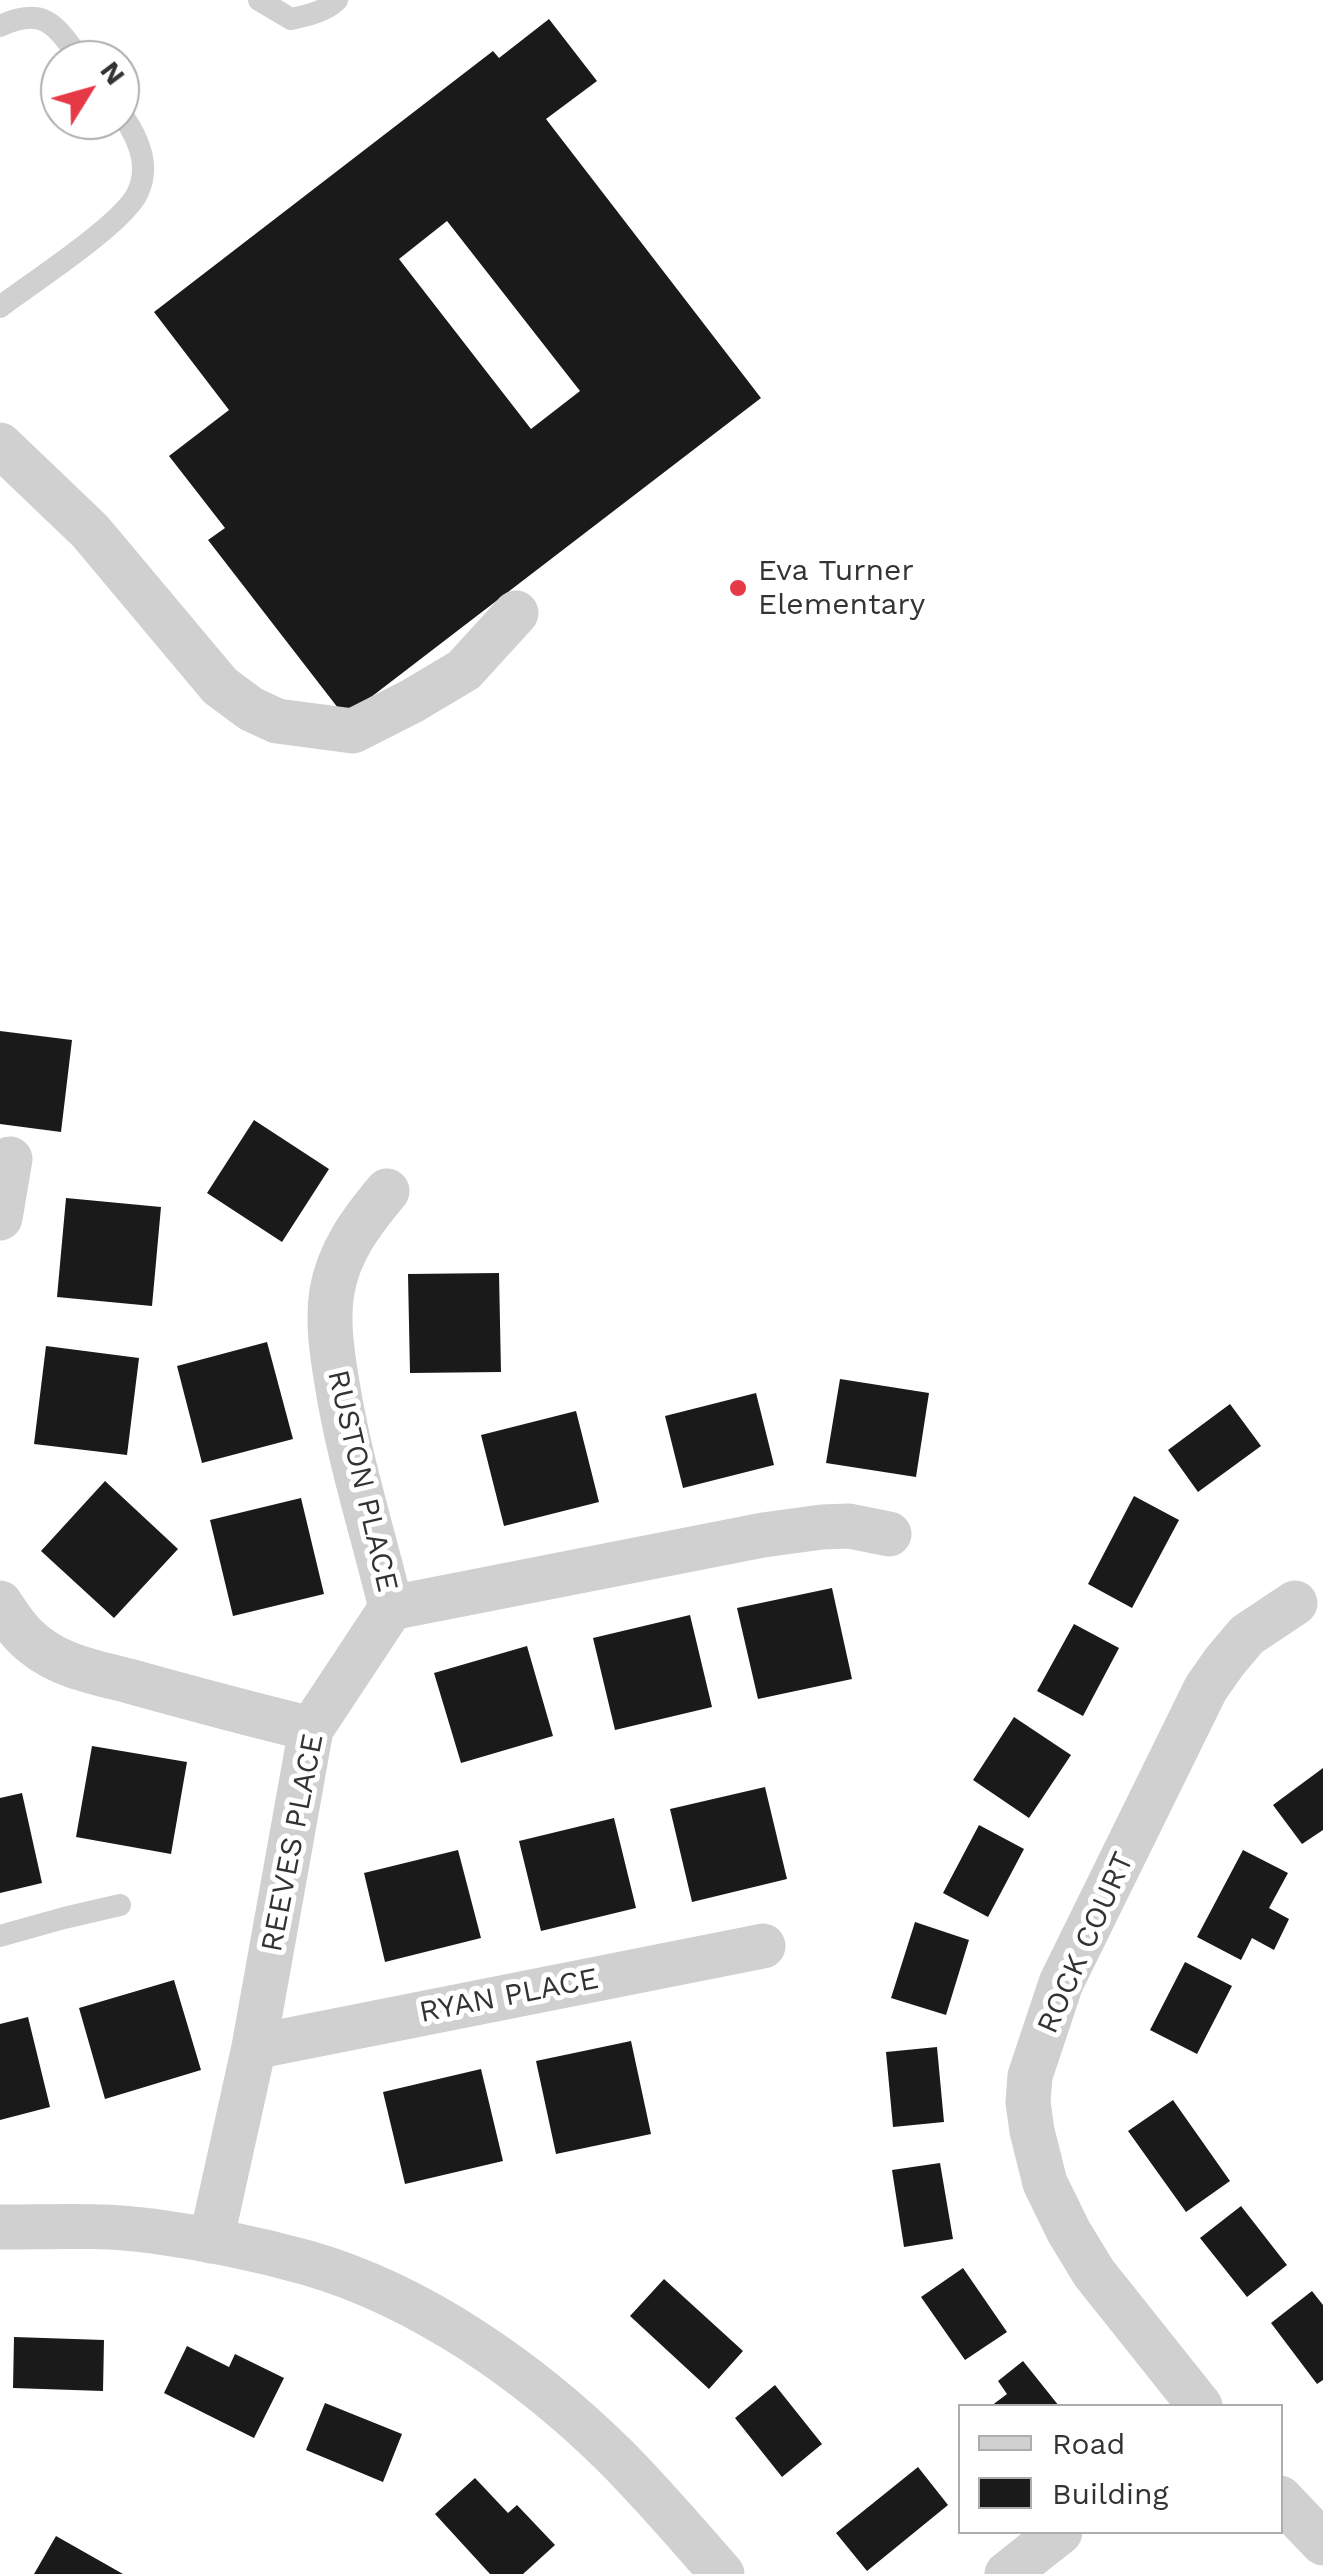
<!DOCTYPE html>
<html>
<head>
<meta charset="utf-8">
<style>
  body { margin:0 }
  #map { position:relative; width:1323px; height:2574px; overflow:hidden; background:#fff; font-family:"Work Sans",sans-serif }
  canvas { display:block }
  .legend { position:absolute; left:958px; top:2404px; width:325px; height:130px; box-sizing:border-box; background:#fff; border:2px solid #adadad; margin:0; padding:12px 18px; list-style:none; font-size:30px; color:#333 }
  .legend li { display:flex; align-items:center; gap:20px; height:50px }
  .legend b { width:50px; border:2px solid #adadad }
  .north { position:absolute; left:40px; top:40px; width:100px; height:100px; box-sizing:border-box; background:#fff; border:2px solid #adadad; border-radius:50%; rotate:53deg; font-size:28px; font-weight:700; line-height:40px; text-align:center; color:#333 }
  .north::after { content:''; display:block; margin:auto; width:35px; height:45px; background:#e63946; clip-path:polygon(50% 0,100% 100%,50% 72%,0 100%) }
</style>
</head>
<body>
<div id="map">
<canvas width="1323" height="2574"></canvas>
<ul class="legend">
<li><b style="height:12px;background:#d0d0d0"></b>Road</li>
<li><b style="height:28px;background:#1a1a1a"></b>Building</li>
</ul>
<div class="north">N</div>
</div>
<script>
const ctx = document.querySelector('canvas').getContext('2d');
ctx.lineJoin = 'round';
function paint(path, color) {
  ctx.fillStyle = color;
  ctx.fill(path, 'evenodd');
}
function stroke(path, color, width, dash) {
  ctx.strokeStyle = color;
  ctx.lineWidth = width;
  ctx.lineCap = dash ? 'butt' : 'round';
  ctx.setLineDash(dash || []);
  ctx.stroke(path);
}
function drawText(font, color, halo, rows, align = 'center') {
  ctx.font = font + ' "Work Sans",sans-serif';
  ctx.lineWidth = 10;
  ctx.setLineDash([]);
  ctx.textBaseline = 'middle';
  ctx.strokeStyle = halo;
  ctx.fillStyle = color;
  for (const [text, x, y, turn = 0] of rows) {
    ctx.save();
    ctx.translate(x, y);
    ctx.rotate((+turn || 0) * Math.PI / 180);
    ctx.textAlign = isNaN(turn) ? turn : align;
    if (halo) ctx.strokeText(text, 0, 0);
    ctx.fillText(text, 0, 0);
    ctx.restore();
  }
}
paint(new Path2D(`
  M549,19L597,81L546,119L761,398L345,717L208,540L225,528L169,456L229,410L154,312L493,51L499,58ZM447,221L580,391L531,429L399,259Z
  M0,1031L72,1040L61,1132L0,1124Z
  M254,1120L329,1169L282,1242L207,1193Z
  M66,1198L161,1207L152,1306L57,1297Z
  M499,1273L501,1372L410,1373L408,1274Z
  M267,1342L293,1439L202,1463L177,1366Z
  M46,1346L139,1358L127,1455L34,1444Z
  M840,1379L929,1393L916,1477L826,1463Z
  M756,1393L774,1465L683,1488L665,1416Z
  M1230,1404L1261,1446L1198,1492L1168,1450Z
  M576,1411L599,1502L504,1526L481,1435Z
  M105,1481L178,1549L114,1618L41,1551Z
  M1134,1496L1179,1520L1132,1608L1088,1584Z
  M301,1498L324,1594L233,1616L210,1520Z
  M832,1588L852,1679L758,1699L737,1608Z
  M690,1615L712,1707L615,1730L593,1638Z
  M1074,1624L1119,1648L1083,1716L1037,1691Z
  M527,1646L553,1736L461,1763L434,1673Z
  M1014,1717L1071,1755L1029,1818L973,1780Z
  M92,1746L187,1762L171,1854L76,1837Z
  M1323,1768V1830L1302,1844L1273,1805Z
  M765,1787L787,1879L692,1902L670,1809Z
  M22,1793L42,1883L0,1893V1798Z
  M614,1818L636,1908L541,1931L519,1841Z
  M979,1825L1024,1849L988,1917L943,1893Z
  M458,1850L481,1938L385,1962L364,1873Z
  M1243,1850L1288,1873L1269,1908L1289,1919L1274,1950L1252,1938L1241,1960L1197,1937Z
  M915,1922L969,1940L946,2015L891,1998Z
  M1185,1962L1232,1986L1197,2054L1150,2030Z
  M174,1980L201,2070L105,2099L79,2008Z
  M28,2017L50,2107L0,2120V2024Z
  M631,2041L651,2134L556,2154L536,2061Z
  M937,2047L944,2122L893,2127L886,2052Z
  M481,2069L503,2161L405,2184L383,2092Z
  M1173,2100L1230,2181L1186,2212L1128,2131Z
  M940,2163L953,2239L904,2247L892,2170Z
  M1241,2206L1287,2265L1247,2297L1200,2238Z
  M963,2268L1007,2332L965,2360L921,2297Z
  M664,2279L743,2351L709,2389L630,2316Z
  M1312,2291L1323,2305V2380L1317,2384L1271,2323Z
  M14,2337L104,2340L103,2391L13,2388Z
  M187,2346L229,2367L235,2354L284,2378L254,2438L164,2393Z
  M1023,2361L1059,2406H991L1007,2394L998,2381Z
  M775,2385L822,2444L782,2477L735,2418Z
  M325,2403L402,2434L383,2482L306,2450Z
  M918,2467L948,2505L867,2571L836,2533Z
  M475,2478L508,2513L517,2505L555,2545L523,2574H490L435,2514Z
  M56,2536L123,2574H34Z`), '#1a1a1a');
stroke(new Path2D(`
  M259,0L291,19C308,15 325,12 337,0
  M0,26C45,5 56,26 81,60
  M0,307C30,284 125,223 138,192C151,164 137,135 120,112
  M0,1936L64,1918L120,1905`), '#d0d0d0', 22);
stroke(new Path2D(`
  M0,445L90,531L220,686L251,709L277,721L353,731L412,701L464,670L516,613
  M387,1191C362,1221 339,1251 332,1291C327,1321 332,1353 337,1383C349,1459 373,1533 391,1608
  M0,1218L10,1159
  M0,1603C10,1618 20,1634 35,1645C60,1666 98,1673 129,1681C190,1698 250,1714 311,1729
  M254,2047L763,1946
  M0,2227C50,2227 102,2224 152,2231C204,2238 258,2249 308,2263C422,2296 531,2373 615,2456C652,2493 687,2534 722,2574
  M211,2241L254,2047L311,1729L391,1608L763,1535L822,1527L849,1526L889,1534
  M1200,2406L1094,2273L1069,2232L1045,2183L1032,2131L1028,2102L1030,2076L1061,1983L1206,1688L1225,1661L1247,1635L1295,1603
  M1280,2498L1323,2543
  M1007,2574L1060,2532`), '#d0d0d0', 45);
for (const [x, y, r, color] of [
  [738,588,10,"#e63946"]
]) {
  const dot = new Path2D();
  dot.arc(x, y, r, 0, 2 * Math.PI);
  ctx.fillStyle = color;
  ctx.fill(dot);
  stroke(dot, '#fff', 4);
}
drawText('30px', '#333', '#fff', [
  ["Eva Turner",758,571],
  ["Elementary",758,605]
], 'left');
drawText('30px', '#333', '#fff', [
  ["RUSTON PLACE",362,1481,77],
  ["REEVES PLACE",293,1843,-79],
  ["ROCK COURT",1086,1943,-66],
  ["RYAN PLACE",509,1996,-11]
]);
</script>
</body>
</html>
